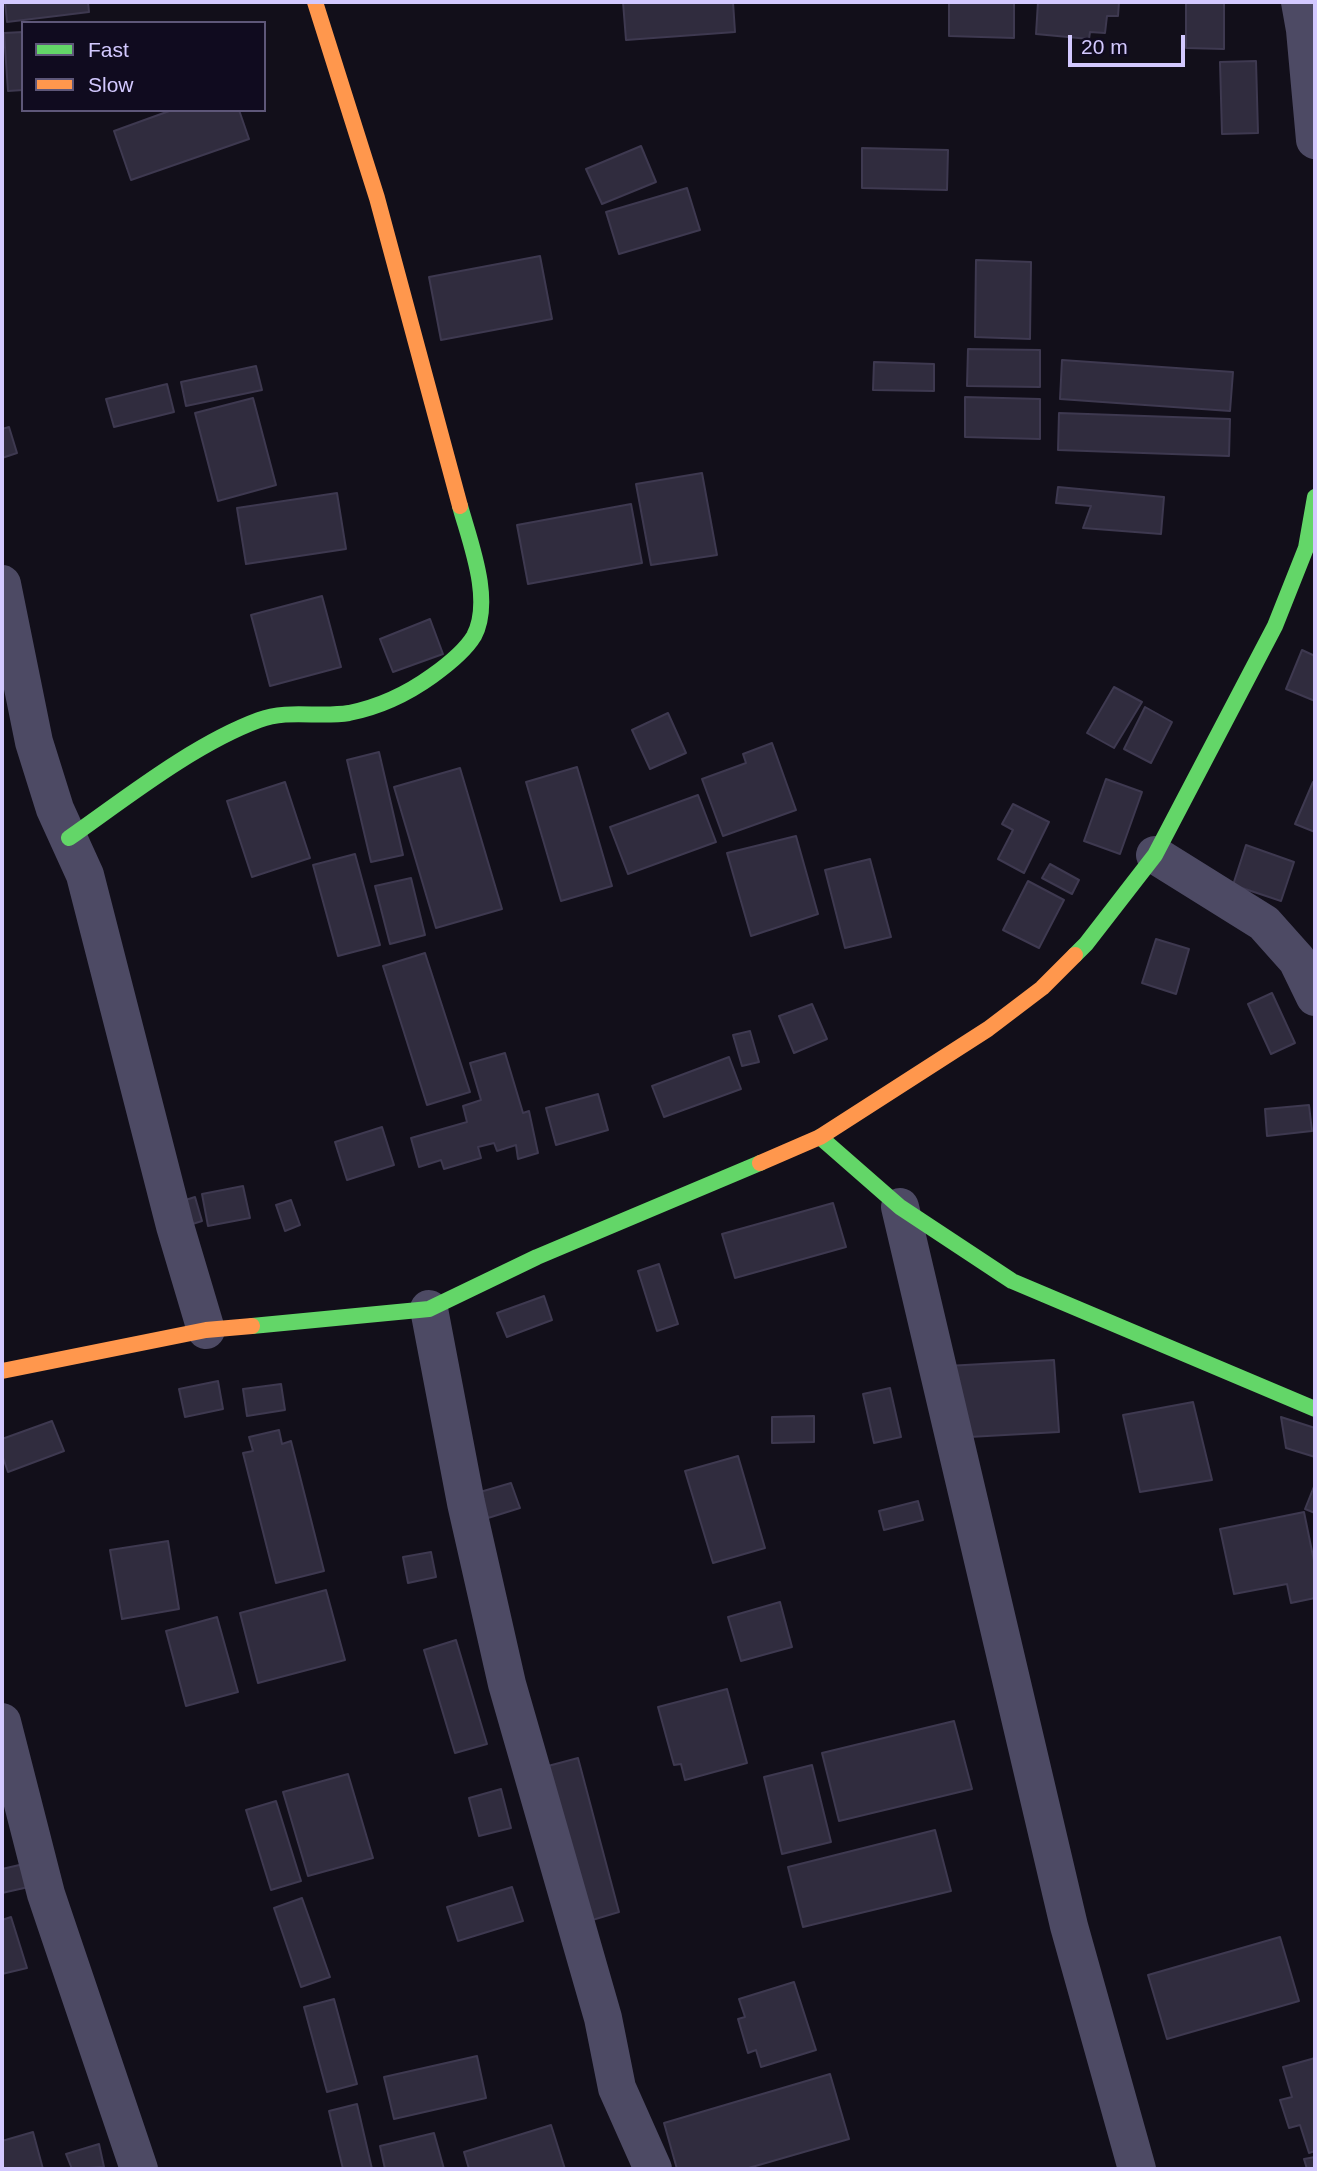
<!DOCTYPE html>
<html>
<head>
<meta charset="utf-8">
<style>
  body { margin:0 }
  #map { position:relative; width:1317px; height:2171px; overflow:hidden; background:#120f1a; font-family:Helvetica,sans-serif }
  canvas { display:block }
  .frame { position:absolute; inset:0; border:4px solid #d3c9ff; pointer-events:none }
  .legend { position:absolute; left:21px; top:21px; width:245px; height:91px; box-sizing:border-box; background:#100b1f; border:2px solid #5e5779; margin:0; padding:9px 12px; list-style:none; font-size:21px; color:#d3c9ff }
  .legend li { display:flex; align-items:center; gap:14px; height:35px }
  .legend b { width:35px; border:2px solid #5e5779 }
  .scale { position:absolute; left:1068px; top:35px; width:117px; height:32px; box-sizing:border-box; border:4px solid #d3c9ff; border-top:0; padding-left:9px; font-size:21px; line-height:24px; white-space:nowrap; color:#d3c9ff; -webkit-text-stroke:5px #100b1f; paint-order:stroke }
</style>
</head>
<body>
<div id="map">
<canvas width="1317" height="2171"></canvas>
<div class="frame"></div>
<ul class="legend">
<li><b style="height:9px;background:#63d668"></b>Fast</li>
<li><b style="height:9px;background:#ff974d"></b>Slow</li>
</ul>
<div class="scale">20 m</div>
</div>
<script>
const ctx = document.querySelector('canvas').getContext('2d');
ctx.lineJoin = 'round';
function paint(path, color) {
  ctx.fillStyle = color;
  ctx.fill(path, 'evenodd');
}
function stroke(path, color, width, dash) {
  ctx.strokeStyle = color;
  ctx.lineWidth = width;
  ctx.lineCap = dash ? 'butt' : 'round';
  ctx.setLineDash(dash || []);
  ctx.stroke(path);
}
const building = new Path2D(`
  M5,2H88L89,12L7,22Z
  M623,2H733L735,32L626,40Z
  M949,2H1014V38L949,36Z
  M1038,2H1119L1118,16H1107L1105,33L1090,32L1089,39L1036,34Z
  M1186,2H1224V49L1186,48Z
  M23,32V90L8,91L4,33Z
  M1256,61L1258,133L1222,134L1220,62Z
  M172,110H239L249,139L131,180L114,131Z
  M641,146L656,182L602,204L586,169Z
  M862,148L948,150L947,190L862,188Z
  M687,188L700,230L619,254L606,212Z
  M540,256L552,319L441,340L429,277Z
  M976,260L1031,262L1030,339L975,337Z
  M968,349L1040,350V387L967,386Z
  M1062,360L1233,372L1230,411L1060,399Z
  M874,362L934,364V391L873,390Z
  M256,366L262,390L186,406L181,382Z
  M167,384L174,412L114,427L106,399Z
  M965,397L1040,399V439L965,437Z
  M253,398L276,485L218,501L195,413Z
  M1059,413L1230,419L1229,456L1058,450Z
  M9,427L17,453L2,458V429Z
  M702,473L717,555L651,565L636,484Z
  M1058,487L1164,497L1161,534L1083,528L1091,506L1056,503Z
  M337,493L346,549L246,564L237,508Z
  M631,504L642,563L528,584L517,525Z
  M322,596L341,667L270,686L251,615Z
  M430,619L443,654L393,672L380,639Z
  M1302,650L1315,656V701L1286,689Z
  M1114,687L1142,702L1114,748L1087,733Z
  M1145,707L1172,722L1151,763L1124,749Z
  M668,713L686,753L650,769L632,730Z
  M772,743L796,810L723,836L702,779L746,763L743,754Z
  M379,752L403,855L371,862L347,760Z
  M577,767L612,886L561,901L526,782Z
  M460,768L502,909L436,928L394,787Z
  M1106,779L1142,792L1120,854L1084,841Z
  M285,782L310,858L252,877L227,801Z
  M1313,782L1315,783V832L1295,824Z
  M698,795L716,842L628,874L610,827Z
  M1013,804L1049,822L1024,873L998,859L1013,830L1002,824Z
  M796,836L818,914L751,936L727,853Z
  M1246,845L1294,862L1281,901L1233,885Z
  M355,854L380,945L338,956L313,865Z
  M870,859L891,937L845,948L825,870Z
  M1050,864L1079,880L1072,894L1042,878Z
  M411,878L425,935L390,944L375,886Z
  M1028,881L1064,900L1039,948L1003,930Z
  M1156,939L1189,949L1176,994L1142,983Z
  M425,953L470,1092L427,1105L383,966Z
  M1272,993L1295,1043L1271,1054L1248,1004Z
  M812,1004L827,1039L794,1053L779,1016Z
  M750,1031L759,1062L742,1066L733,1035Z
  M505,1053L523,1113L529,1111L538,1153L518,1159L516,1145L497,1151L494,1143L478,1147L481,1158L444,1169L441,1160L419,1167L411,1138L467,1122L463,1106L481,1100L470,1063Z
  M729,1057L741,1089L664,1117L652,1086Z
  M598,1094L608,1130L556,1145L546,1108Z
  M1309,1105L1312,1131L1267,1136L1265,1109Z
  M382,1127L394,1165L347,1180L335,1142Z
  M243,1186L250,1218L208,1226L202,1194Z
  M195,1197L202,1221L183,1227L176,1203Z
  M291,1200L300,1225L285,1231L276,1205Z
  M833,1203L846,1247L735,1278L722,1234Z
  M659,1264L678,1324L657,1331L638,1271Z
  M544,1296L552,1320L507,1337L497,1313Z
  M1054,1360L1059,1432L951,1438L947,1366Z
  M218,1381L223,1409L185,1417L179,1389Z
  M281,1384L285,1410L247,1416L243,1389Z
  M890,1388L901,1437L874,1443L863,1394Z
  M1193,1402L1212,1480L1140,1492L1123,1415Z
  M814,1416V1442L772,1443V1417Z
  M1281,1417L1315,1428V1457L1286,1448Z
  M52,1421L64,1451L8,1472L2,1455V1439Z
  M279,1430L282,1444L291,1441L324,1571L276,1583L243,1453L253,1451L249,1437Z
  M738,1456L765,1548L713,1563L685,1471Z
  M511,1483L520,1508L488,1518L480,1492Z
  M1315,1484V1513L1305,1509Z
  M918,1501L923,1520L884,1530L879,1511Z
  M1304,1512L1315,1566V1598L1291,1603L1287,1584L1234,1594L1220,1529Z
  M168,1541L179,1609L122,1619L110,1550Z
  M431,1552L436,1577L408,1583L403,1557Z
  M326,1590L345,1660L258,1683L240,1613Z
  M780,1602L792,1647L741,1661L728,1617Z
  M217,1617L238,1692L186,1706L166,1631Z
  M456,1640L487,1744L455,1753L424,1650Z
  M727,1689L747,1763L685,1780L681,1764L674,1765L658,1707Z
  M954,1721L972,1789L839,1821L822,1753Z
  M578,1758L619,1912L589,1921L548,1766Z
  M812,1765L831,1842L782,1854L764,1777Z
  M348,1774L373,1858L308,1876L283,1792Z
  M501,1789L511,1828L479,1836L469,1798Z
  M276,1801L301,1881L271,1890L246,1810Z
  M935,1830L951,1891L803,1927L788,1867Z
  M28,1863L33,1886L2,1893V1869Z
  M512,1887L523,1921L458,1941L447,1907Z
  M302,1898L330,1977L301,1987L274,1908Z
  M11,1917L27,1968L2,1974V1920Z
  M1280,1937L1299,2001L1167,2039L1148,1975Z
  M794,1982L816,2050L761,2067L756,2050L748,2053L738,2019L745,2017L739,1999Z
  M334,1999L357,2084L327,2092L304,2007Z
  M477,2056L486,2098L394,2119L384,2077Z
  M1315,2058V2151L1309,2153L1300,2125L1289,2128L1280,2100L1292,2097L1283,2067Z
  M830,2074L849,2139L745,2169H677L664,2123Z
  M357,2104L372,2169H343L329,2111Z
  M551,2125L565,2169H469L464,2152Z
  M33,2132L43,2169H2V2141Z
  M434,2133L444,2169H385L380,2146Z
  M99,2144L104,2167L72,2169L66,2154Z
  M1315,2157V2169H1307L1304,2159Z`);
paint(building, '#302c3e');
stroke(building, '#3e3950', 2);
stroke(new Path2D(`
  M1300,2L1305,30L1315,140
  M2,584L34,742L55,809L85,875L175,1226L206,1330
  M1155,855L1264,923L1297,960L1315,997
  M900,1207L1069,1926L1137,2169
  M429,1309L466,1503L507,1684L603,2018L617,2088L653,2169
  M2,1722L46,1894L139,2169`), '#4d4a64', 38);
stroke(new Path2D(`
  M69,838C126,798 194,744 259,720C288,709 319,718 349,713C379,707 407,694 432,676C446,666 465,651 474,636C493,600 470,542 460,506
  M1075,955L1086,944L1155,855L1275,626L1306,548L1315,497
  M820,1137L900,1207L1012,1281L1315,1409
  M252,1326L429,1309L537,1257L760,1163`), '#63d668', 16);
stroke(new Path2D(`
  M315,2L377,198L460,506
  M760,1163L820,1137L988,1029L1042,988L1075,955
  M2,1371L206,1330L252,1326`), '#ff974d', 16);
</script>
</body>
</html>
